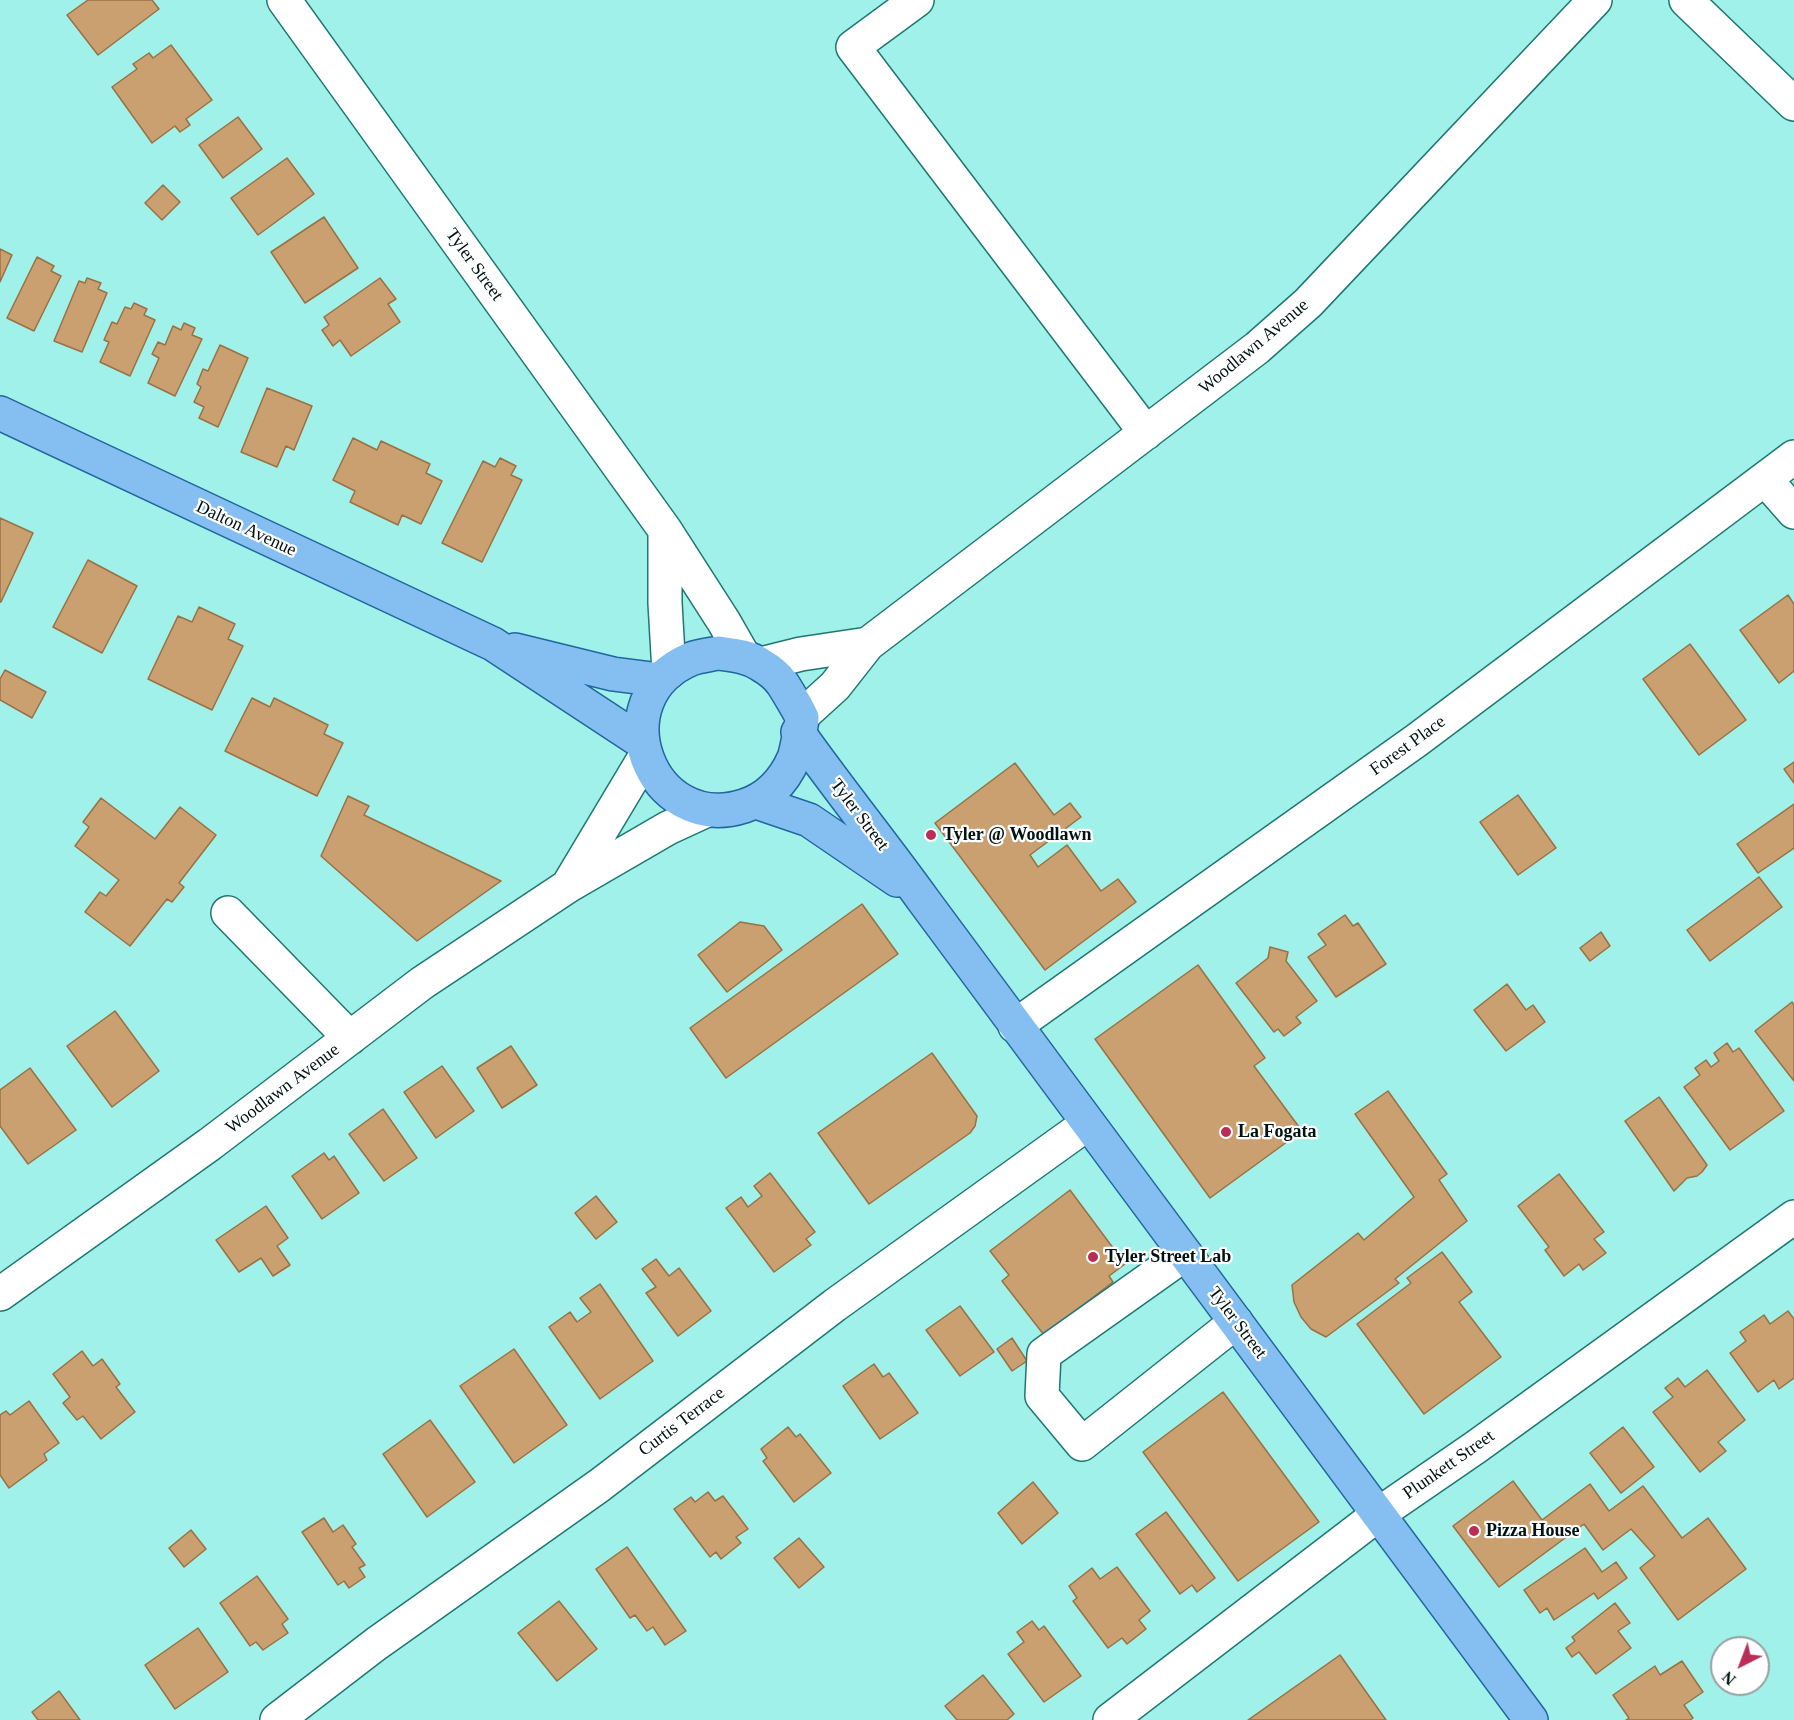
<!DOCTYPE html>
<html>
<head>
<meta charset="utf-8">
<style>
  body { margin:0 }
  #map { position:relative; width:1794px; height:1720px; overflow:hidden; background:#a0f1ea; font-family:Georgia,serif }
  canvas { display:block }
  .north { position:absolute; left:1710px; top:1636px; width:60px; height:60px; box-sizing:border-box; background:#fff; border:2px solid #99a0a0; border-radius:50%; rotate:222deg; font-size:16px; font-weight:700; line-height:24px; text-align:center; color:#001211 }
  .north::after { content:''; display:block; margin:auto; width:21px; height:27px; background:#bb2c56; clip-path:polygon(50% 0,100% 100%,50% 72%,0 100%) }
</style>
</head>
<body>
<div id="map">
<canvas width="1794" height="1720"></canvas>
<div class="north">N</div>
</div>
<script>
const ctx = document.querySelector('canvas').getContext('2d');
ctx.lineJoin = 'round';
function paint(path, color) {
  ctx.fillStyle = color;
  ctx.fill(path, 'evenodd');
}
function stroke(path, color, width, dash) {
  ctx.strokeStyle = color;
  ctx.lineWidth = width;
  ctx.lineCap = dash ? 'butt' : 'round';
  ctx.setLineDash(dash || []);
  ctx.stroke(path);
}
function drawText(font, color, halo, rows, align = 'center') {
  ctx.font = font + ' Georgia,serif';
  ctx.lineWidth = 4.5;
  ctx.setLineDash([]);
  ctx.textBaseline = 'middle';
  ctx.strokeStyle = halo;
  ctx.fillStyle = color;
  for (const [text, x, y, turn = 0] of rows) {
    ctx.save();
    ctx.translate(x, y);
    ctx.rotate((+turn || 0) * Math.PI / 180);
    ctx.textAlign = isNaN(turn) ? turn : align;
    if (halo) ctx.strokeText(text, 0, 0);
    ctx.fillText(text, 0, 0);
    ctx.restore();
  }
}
const building = new Path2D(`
  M88,0H152L159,9L98,55L67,15Z
  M171,45L212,100L186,119L190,125L180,132L175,126L152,143L112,87L137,69L133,64L149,53L153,58Z
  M238,117L262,149L223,178L199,145Z
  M287,158L314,194L258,235L231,198Z
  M163,185L180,202L162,220L145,203Z
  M324,217L358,268L305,303L271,252Z
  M0,249L12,255L0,282Z
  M37,257L54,266L51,271L61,276L34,331L7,318Z
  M87,278L101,283L98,289L107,293L82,352L54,341L79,281L85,283Z
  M380,278L396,299L388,304L400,322L351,356L340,340L333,346L322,330L329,325L324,317Z
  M134,303L147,309L144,315L155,320L130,376L100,362L109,342L104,340L112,322L117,324L125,307L131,309Z
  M184,323L195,328L192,335L202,339L175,396L148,383L159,358L152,354L158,342L165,345L173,326L181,330Z
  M220,345L248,358L218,427L199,418L204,407L194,402L201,387L197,384L203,369L208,371Z
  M267,388L312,406L294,450L286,446L277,467L241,452Z
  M353,438L377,450L381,441L430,464L426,473L442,481L421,524L402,515L398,525L350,502L355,491L333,480Z
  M500,458L516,466L511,475L522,480L482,562L442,543L483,461L495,467Z
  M0,518L33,533L1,602H0Z
  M88,560L137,586L102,653L53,627Z
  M1788,595L1794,604V671L1779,683L1740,630Z
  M199,607L235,624L228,639L243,646L212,710L148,679L178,616L192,622Z
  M1690,644L1746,720L1699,755L1643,679Z
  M5,670L46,692L32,718L0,700V679Z
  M252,698L270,707L274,698L328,725L324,734L343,743L317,796L225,751Z
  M1794,762V783L1784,769Z
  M1015,763L1054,815L1070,803L1081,817L1030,855L1038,867L1067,845L1101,891L1118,879L1136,902L1045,970L935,823Z
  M1518,795L1556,848L1518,875L1480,822Z
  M348,796L369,806L364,815L501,881L417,941L321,856Z
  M101,798L155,839L180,807L216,835L179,883L184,887L172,902L167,899L130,946L85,912L100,892L106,896L119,880L75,846L89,827L83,822Z
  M1794,804V848L1758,873L1737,844Z
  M1759,877L1782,907L1710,961L1687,930Z
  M862,904L898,954L726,1078L690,1028Z
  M1345,915L1353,926L1358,923L1386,964L1336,997L1308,957L1326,945L1318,934Z
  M740,922L764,926L782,950L727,992L698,955Z
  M1601,932L1610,946L1590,961L1580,948Z
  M1270,947L1288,952L1286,961L1317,1001L1296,1017L1301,1023L1284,1036L1278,1029L1274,1032L1236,983L1268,958Z
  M1198,965L1265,1058L1254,1066L1302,1131L1210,1198L1095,1039Z
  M1507,984L1526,1010L1533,1005L1545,1022L1506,1051L1474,1010Z
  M1792,1002L1794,1005V1081L1755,1031Z
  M115,1011L159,1071L112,1107L67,1046Z
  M1727,1043L1733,1052L1739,1048L1784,1111L1730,1150L1684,1087L1700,1075L1695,1068L1706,1060L1711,1067L1719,1061L1714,1053Z
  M511,1046L537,1085L502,1108L477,1068Z
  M932,1053L977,1116L975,1126L970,1133L869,1204L818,1133Z
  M442,1066L474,1111L436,1138L404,1092Z
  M30,1068L76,1130L28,1164L0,1126V1090Z
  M1388,1091L1447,1174L1439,1180L1467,1221L1395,1279L1399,1283L1326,1337L1311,1329L1301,1317L1294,1302L1292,1285L1358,1233L1364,1240L1414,1197L1355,1114Z
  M1659,1097L1707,1165L1702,1172L1697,1176L1687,1178L1674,1191L1625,1121Z
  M383,1109L417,1158L384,1181L349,1134Z
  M324,1153L329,1160L334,1156L359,1193L322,1219L292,1176Z
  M770,1173L815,1232L806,1239L811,1245L774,1272L726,1208L741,1197L748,1207L762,1196L754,1186Z
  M1559,1174L1604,1232L1594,1239L1606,1253L1583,1270L1579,1264L1564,1276L1545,1250L1549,1247L1518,1206Z
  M1070,1190L1125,1264L1109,1276L1113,1282L1044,1335L1002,1281L1009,1275L990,1251Z
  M596,1196L617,1222L596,1239L575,1213Z
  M266,1206L288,1238L277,1246L290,1265L273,1276L261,1258L239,1272L216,1240Z
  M1442,1252L1472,1292L1459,1302L1501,1357L1424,1414L1357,1324L1411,1283L1407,1278Z
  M656,1259L669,1276L679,1268L711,1311L678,1336L646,1293L656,1287L642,1269Z
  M600,1284L653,1361L600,1399L549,1327L570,1312L577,1322L591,1312L580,1298Z
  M960,1306L994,1352L960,1376L926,1330Z
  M1788,1311L1794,1319V1378L1779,1389L1774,1380L1758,1392L1730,1353L1746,1341L1740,1332L1764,1315L1770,1324Z
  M1012,1338L1027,1361L1012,1371L997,1349Z
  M514,1349L567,1425L514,1463L460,1386Z
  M82,1351L93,1366L102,1359L120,1384L116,1387L135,1412L101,1439L83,1416L77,1420L63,1403L70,1397L53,1374Z
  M874,1364L883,1377L889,1373L918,1413L880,1439L843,1386Z
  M1707,1370L1745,1420L1718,1442L1726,1451L1700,1472L1653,1412L1673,1397L1665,1388L1678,1378L1685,1387Z
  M1223,1392L1319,1522L1238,1581L1143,1452Z
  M29,1401L59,1443L44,1454L47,1460L9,1488L0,1475V1415L6,1411L10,1415Z
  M430,1420L475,1482L427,1517L383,1454Z
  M788,1427L796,1437L800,1434L831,1473L794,1502L763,1461L767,1458L761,1449Z
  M1623,1427L1654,1467L1621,1493L1590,1453Z
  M1513,1481L1542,1520L1590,1484L1609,1511L1643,1486L1682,1538L1708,1518L1746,1569L1678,1620L1640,1568L1655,1556L1631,1529L1603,1550L1584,1524L1499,1587L1453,1526Z
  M1033,1482L1058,1513L1022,1544L998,1513Z
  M708,1492L715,1501L723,1496L748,1529L736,1537L741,1543L721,1559L716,1552L710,1557L674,1509L691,1497L695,1502Z
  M1166,1512L1215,1578L1197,1592L1192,1585L1180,1594L1136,1534Z
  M324,1518L333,1532L343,1525L356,1544L352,1547L365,1565L359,1568L365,1577L349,1588L344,1581L338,1585L302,1532Z
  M191,1530L206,1549L184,1567L169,1548Z
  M799,1538L824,1567L799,1588L774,1558Z
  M627,1547L686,1631L665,1645L653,1627L647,1631L635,1615L630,1618L596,1569Z
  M1585,1548L1602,1572L1616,1562L1627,1578L1598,1599L1594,1593L1554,1620L1547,1608L1540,1613L1524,1590Z
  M1117,1567L1150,1611L1139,1620L1146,1629L1127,1644L1122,1638L1108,1648L1073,1601L1077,1598L1069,1586L1092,1568L1100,1579Z
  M257,1576L288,1619L282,1624L288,1633L263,1650L256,1642L250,1646L220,1603Z
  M559,1601L597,1649L557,1681L518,1633Z
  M1615,1603L1630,1623L1618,1631L1631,1648L1596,1674L1579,1652L1572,1657L1566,1648L1575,1641L1572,1637Z
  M1032,1621L1039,1630L1044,1626L1081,1676L1044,1702L1008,1654L1024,1642L1017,1632Z
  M198,1628L228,1672L175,1709L145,1665Z
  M1340,1655L1386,1720H1248Z
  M1682,1661L1703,1692L1684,1705L1693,1718L1690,1720H1626L1629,1718L1613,1695L1655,1666L1660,1675Z
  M983,1675L1014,1714L1007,1720H957L945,1706Z
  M59,1691L80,1720H38L32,1712Z`);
paint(building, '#caa071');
stroke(building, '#997143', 1.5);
const minor = new Path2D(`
  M284,0L665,530L724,622L744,657
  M917,0L853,47L1146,433
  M1686,0L1794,104
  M1765,479L1794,512
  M665,530V603L669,672
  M761,664L801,654L868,644
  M802,716L835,686L868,644L1257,348L1308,303L1595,0
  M569,884L645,757
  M228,913L350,1038
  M1015,1026L1417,740L1794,457
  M1185,1254L1044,1354L1042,1396L1082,1444L1236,1322
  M0,1294L210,1144L422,983L568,886L668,828L707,810
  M277,1720L376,1644L600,1485L835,1305L1087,1124
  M1110,1720L1380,1513L1476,1447L1794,1217`);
const major = new Path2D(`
  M0,413L493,644L642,742
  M515,650L613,674L660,680
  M718,653C732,655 748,656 761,665C768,669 777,676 782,683C785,687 801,714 802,718C802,723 796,753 794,758C784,781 769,798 744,806C650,836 598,698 691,659C699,656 709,655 718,653Z
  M798,732C839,790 883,844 924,901C1125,1175 1331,1446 1531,1720
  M756,802L809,820L897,880`);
stroke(minor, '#1e7771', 36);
stroke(major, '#21679d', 36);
stroke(minor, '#fff', 33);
stroke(major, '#85bff2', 33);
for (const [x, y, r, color] of [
  [931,835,6,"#bb2c56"],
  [1226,1132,6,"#bb2c56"],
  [1093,1257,6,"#bb2c56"],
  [1474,1531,6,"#bb2c56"]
]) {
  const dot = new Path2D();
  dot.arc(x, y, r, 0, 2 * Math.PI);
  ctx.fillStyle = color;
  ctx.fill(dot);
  stroke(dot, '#fff', 2);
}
drawText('18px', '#001211', '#fff', [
  ["Tyler Street",474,265,54],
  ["Woodlawn Avenue",1254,347,-40],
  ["Dalton Avenue",246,529,25],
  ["Forest Place",1408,746,-36],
  ["Tyler Street",859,815,53],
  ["Woodlawn Avenue",283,1089,-37],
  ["Tyler Street",1237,1323,53],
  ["Curtis Terrace",682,1422,-37],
  ["Plunkett Street",1449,1465,-35]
]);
drawText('bold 18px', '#001211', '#fff', [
  ["Tyler @ Woodlawn",943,835],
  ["La Fogata",1238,1132],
  ["Tyler Street Lab",1105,1257],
  ["Pizza House",1486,1531]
], 'left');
</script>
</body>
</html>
